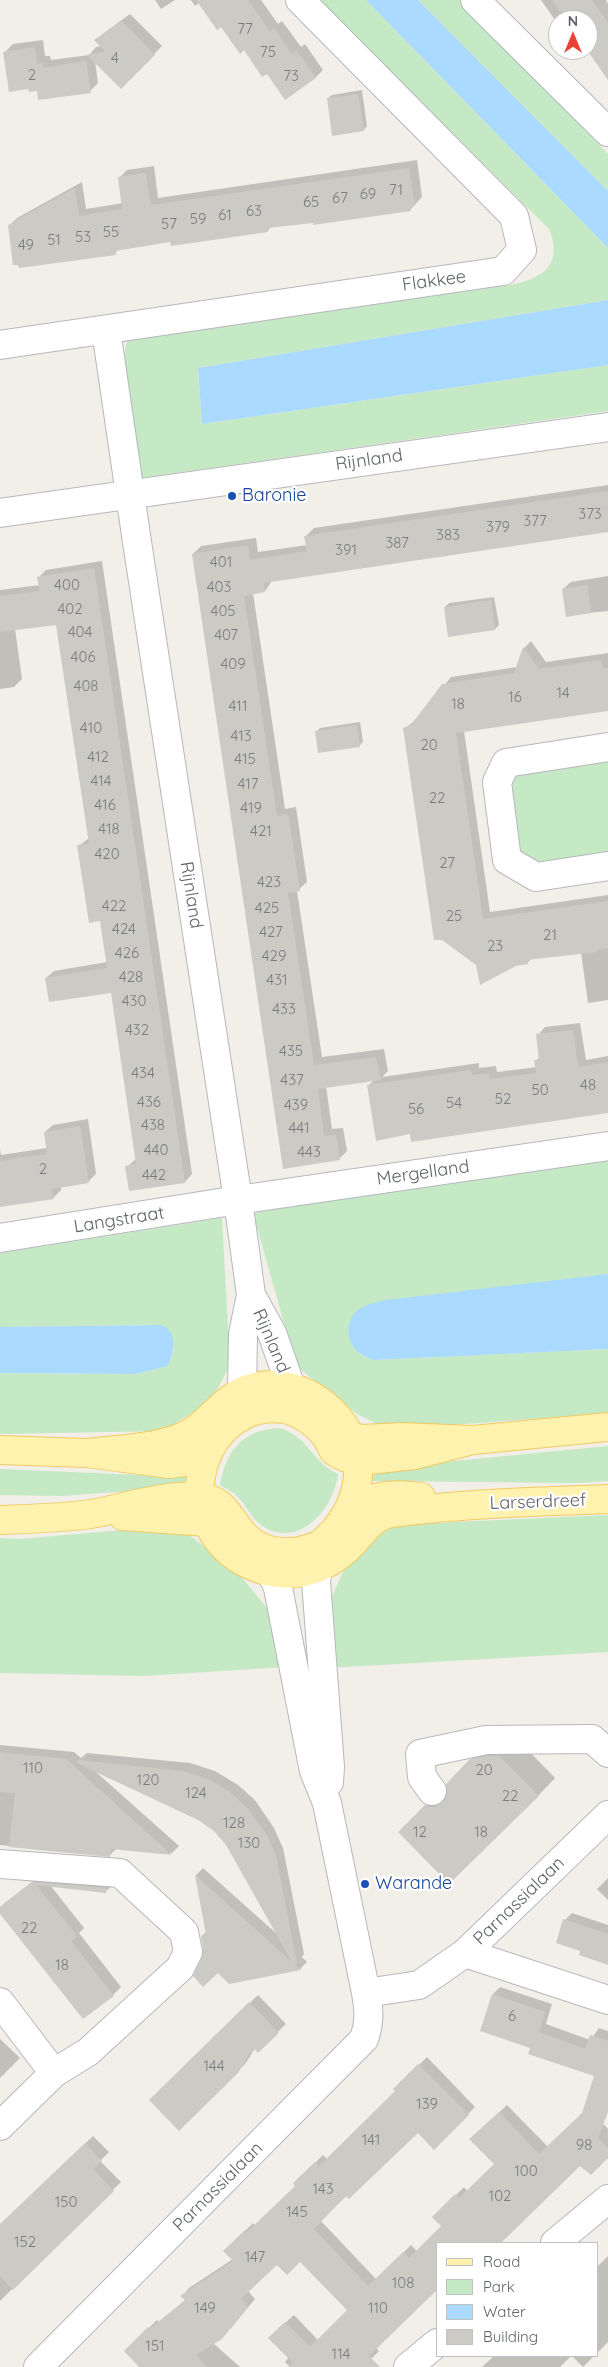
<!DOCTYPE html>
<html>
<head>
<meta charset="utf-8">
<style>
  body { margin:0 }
  #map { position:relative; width:608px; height:2367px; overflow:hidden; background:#f1efe8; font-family:Quicksand,sans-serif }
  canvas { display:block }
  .legend { position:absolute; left:436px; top:2242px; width:162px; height:115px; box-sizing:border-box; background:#fff; border:1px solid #bfc1c3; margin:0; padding:6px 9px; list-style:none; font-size:15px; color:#5f6368 }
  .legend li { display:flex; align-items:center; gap:10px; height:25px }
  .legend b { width:25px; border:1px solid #bfc1c3 }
  .north { position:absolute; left:548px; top:10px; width:50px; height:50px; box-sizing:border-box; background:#fff; border:1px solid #bfc1c3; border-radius:50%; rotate:0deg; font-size:14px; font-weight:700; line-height:20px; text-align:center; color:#5f6368 }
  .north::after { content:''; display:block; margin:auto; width:18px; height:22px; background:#ea4335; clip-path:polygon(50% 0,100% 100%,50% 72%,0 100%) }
</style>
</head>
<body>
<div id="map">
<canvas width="608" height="2367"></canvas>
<ul class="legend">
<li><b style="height:6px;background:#fff2af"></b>Road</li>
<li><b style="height:14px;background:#c5e8c5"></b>Park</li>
<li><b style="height:14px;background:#aadaff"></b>Water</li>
<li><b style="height:14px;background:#cccac5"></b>Building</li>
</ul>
<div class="north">N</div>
</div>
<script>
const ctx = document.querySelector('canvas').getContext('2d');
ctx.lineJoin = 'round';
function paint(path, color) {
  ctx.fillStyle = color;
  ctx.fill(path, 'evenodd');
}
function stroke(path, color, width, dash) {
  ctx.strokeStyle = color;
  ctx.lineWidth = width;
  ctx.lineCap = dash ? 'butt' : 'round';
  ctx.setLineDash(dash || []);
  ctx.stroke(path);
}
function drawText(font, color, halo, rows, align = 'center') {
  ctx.font = font + ' Quicksand,sans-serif';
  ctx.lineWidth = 4.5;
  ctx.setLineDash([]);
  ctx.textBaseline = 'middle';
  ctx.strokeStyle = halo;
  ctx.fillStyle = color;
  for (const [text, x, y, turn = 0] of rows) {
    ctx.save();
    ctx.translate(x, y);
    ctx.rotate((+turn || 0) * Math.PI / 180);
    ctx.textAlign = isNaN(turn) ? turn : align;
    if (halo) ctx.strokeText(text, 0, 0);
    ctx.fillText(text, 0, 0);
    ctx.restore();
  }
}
paint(new Path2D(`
  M319,0H366L608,248V300L198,368L202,424L608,365V411L141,478L122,367L127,340L510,285C543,278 562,267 550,230Z
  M418,0H459L608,154V191Z
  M608,756V864L523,874L509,779L515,769Z
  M608,1158V1274L548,1282L352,1345L360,1354L374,1360L608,1349V1413L402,1429L377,1424L357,1414L296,1366L253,1213L465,1179Z
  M222,1218L230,1365L217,1390L198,1409L163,1431L0,1434V1373L135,1374L168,1366L174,1349L161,1325L0,1327V1253Z
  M279,1428C310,1437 310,1461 338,1474C334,1509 298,1551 261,1525C250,1517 246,1504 236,1495C232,1491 225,1488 220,1485C226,1450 243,1430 279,1428Z
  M608,1446V1481L577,1483L370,1481L372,1469Z
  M0,1469L186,1477L187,1487L61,1496L0,1495Z
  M608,1515V1652L328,1668L331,1599L343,1572L382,1530L411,1524Z
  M157,1527L188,1534L238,1573L268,1609L285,1667L143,1676L0,1673V1538L19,1539Z`), '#c5e8c5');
paint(new Path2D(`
  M366,0H418L608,191V248Z
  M608,300V365L202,424L198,368Z
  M608,1274V1349L374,1360C369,1358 363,1356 359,1353C344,1341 345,1315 363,1307C370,1303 379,1302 386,1300Z
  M161,1325C179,1332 174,1352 168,1366L135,1374L0,1373V1327Z`), '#aadaff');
paint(new Path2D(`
  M155,0H175L161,9Z
  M191,0H261L278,24L282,21L301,47L305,44L323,70L315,78L267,72L199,3L195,6Z
  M541,0H606L608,4V69L588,20H558L557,23Z
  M130,14L162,46L121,88L95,61L98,83L90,91L38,89L5,52L13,44L43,40L45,56H50L51,60L89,55L96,47L102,46L96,40L104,33Z
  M362,90L367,126L364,130L328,98L332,95Z
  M417,160L422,197L410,210L272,226L267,231L171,240L119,249L115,253L9,226L17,218L82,182L86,209L123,203L119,178L127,170L154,166L158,198Z
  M608,485V531L272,581L265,591L253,593L285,809L296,807L307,882L297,891L322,1057L384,1049L388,1071L382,1077L479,1063V1068L496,1066L497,1072L537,1067L536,1061L540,1056L538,1035L545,1027L580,1023L586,1060L608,1056V1111L411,1133L369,1085L374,1080L326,1086L332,1129L343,1128L347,1151L339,1159L284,1167L193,554L201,546L256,538L258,552L307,545L306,536L314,528Z
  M102,561L192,1174L185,1182L127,1167L137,1158L112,991L46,978L54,971L107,962L101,919L79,846L89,838L57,623L15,629L22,679L14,687L0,689V590L40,585L39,577L46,570Z
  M608,576V611L567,615L563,589L571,582Z
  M494,597L499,625L495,629L445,607L449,603Z
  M531,641L546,662L608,653V710L464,731L490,912L608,895V1000L588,1003L581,952L532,958L527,963L477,964L404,729L417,719L451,677L517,667L524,648Z
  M360,722L363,742L359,746L316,732L320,728Z
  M88,1119L96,1174L88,1182L61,1186V1190L53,1198L0,1206V1150L1,1155L47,1148L45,1132L53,1125Z
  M517,1739L555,1778L538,1796L400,1832L443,1788L447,1789V1784L489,1742Z
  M0,1745L74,1752L81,1758L87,1753L190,1763L215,1771L238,1785L255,1800L274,1828L283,1848L304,1954L302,1957L307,1962L300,1969L229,1983L203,1959L205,1949L202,1936L206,1932L196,1875L203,1868L277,1934L227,1845L214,1830L199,1819L96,1772L179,1846L172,1853L117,1848L110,1855L0,1845Z
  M41,1875L114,1884L106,1891L50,1885L84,1928L79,1933L121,1987L113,1995L0,1912V1907L6,1902Z
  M608,1878V1900L597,1889Z
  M572,1913L608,1925V1959L582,1950L565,1920Z
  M500,1987L552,2004L546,2024L590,2040L599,2028L608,2031V2109L596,2076L532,2047L493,1994Z
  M258,1995L286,2024L258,2051L255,2048L246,2063L179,2129L151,2100Z
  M0,2039L20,2058L0,2078Z
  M427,2057L475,2107L434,2148L418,2131L320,2220L376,2279L411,2245L417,2251L443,2226L434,2217L464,2187L467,2191L495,2164L471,2139L507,2105L548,2147L589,2108L608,2129V2156L580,2164L496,2243H437L376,2348L379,2351L363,2367H290L285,2362L289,2357L277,2330L294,2315L318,2340L348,2310L301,2260L277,2263L248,2291L255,2299L232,2327L213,2343L240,2367H141L126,2351L157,2320L158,2322L186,2300L182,2296L189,2288L233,2259L225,2251L253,2223L256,2226L297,2186L295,2183L323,2155L327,2159L397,2091L395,2089Z
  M93,2136L109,2152L100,2161L121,2182L0,2301V2226Z
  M608,2256V2342L597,2353V2267Z
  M494,2356H571L560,2367H482Z
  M572,2356H594L583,2367Z`), '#0003');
paint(new Path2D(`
  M196,0H248L270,31L274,28L292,54L297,51L316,78L285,100L267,74L262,77L244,50L240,54L221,27L217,30Z
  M552,0H592L608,23V80L587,50L588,20H566Z
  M122,21L155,55L121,89L87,55L105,51L94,40Z
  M35,47L37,64L43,63V68L86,61L91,93L38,100L37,91L29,92L28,89L9,92L3,52Z
  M358,94L364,131L332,136L327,98Z
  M409,168L415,206L410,207L411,211L313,225V223L267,228L268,232L171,246L170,242L115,251L116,255L19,268L18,265H13L8,225L75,188L79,216L122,209L118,177L146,173L151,205Z
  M608,491V532L264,583L265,592L244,596L277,816L288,814L300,891L288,893L314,1065L376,1057L381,1080L318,1089L324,1136L336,1135L340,1160L283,1169L192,554L248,545L250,560L307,551L304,536Z
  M94,568L185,1183L129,1191L125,1166L136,1164L111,993L49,1002L45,978L107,968L100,921L89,923L77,845L89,844L56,625L0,632V596L40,591L37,577Z
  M587,585L591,613L566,617L562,589Z
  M491,600L495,630L448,637L444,607Z
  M523,647L539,669L601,660L603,668H608V711L456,733L483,919L608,901V948L597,950V952L527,960L528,964L516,966L480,985L476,965L442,940H434L403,728L411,725L442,684L514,673Z
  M357,725L360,747L318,753L315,731Z
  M573,1030L578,1067L608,1062V1113L411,1142L410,1134L376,1141L367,1085L471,1070L472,1075L489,1073L490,1079L536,1073L534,1060H539L536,1034Z
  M80,1126L89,1183L52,1189L54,1199L0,1207V1161L47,1154L44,1132Z
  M0,1752L66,1759L172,1855L111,1849L110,1857L9,1847L15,1793L0,1792Z
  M488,1756H499L539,1796L449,1884L398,1832L425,1805L433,1807L441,1803L446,1797V1784L470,1759Z
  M78,1760L182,1771L208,1779L230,1792L247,1808L267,1835L276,1856L297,1963L294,1964L301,1970L229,1984L218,1973L203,1987L193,1976L202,1958L203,1949L201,1936L206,1935L195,1875L292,1962L226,1845L214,1831L198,1820L77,1763Z
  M32,1882L107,1888L106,1893L36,1885L77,1936L71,1941L114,1996L83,2019L0,1914V1907Z
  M563,1919L608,1934V1965L579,1955L580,1951L556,1943Z
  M492,1994L545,2012L539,2032L585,2049L590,2035L608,2041V2112L598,2138L608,2148V2158L591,2175L580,2166L501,2243H437V2290L369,2356L380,2367H289L293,2363L268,2338L285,2322L310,2347L347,2310L300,2262L287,2275L277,2265L241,2299L248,2307L222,2339L196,2355L207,2367H139L124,2351L148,2327L150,2329L185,2300L180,2296L233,2261L223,2251L245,2230L247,2232L295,2186L293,2183L315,2162L319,2166L395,2091L393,2089L418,2064L469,2115L434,2150L418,2133L349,2199L346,2196L314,2229L368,2286L403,2252L409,2258L441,2226L432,2217L455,2194L459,2198L494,2164L469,2139L499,2112L539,2154L582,2113L594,2076L528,2054L530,2048L480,2031Z
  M249,2002L279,2033L258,2053L253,2048L238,2073L179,2131L149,2100Z
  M85,2143L102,2161L93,2169L114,2191L13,2290L0,2276V2224Z`), '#cccac5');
const minor = new Path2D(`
  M475,0L608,132
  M106,330L137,542L238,1200L251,1295L243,1334L242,1392
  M0,345L503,271L522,250L514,216L300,0
  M0,513L608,427
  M608,747L506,763L497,782L507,860L536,877L608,866
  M0,1238L238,1200L608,1146
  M251,1295L272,1333L291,1387
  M318,1568L316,1581L330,1767L329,1782
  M432,1791L422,1777L420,1754L486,1740L592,1739L608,1753
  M0,1864L120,1873L184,1932L188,1952L180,1968L88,2052L54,2073L0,2126
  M465,1953L608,2000
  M366,1993L419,1985L465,1953L608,1815
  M0,2002L54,2073
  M555,2243L608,2199
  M38,2367L364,2039C370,2023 369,2010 366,1993L327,1803L314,1771L278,1588L271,1572
  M408,2367L437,2343`);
const major = new Path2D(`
  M350,1436L362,1439L402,1437L473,1440L608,1427
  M473,1440L415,1455L358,1461C350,1459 341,1457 334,1451C331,1447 329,1442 327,1438C317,1424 300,1412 284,1409C225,1400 184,1468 206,1519C215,1541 231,1557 252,1566C288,1582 325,1572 352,1544C365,1530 373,1516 393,1513C465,1503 536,1502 608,1499
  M0,1450L87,1453L169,1464L192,1461L209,1451
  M87,1453C118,1449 154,1449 184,1436C207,1426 219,1403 241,1392C297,1366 362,1418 358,1476C356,1497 347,1516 334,1531C331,1535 326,1538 323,1542C319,1548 319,1561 318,1568
  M348,1510C374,1495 391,1493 421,1497
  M123,1516L207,1522
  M0,1520C30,1519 61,1518 91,1514C122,1509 183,1488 212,1500C225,1506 230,1517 238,1527C258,1557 294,1557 323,1543`);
stroke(minor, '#b5b8bc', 30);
stroke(major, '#f2c960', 30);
stroke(minor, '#fff', 28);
stroke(major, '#fff2af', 28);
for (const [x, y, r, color] of [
  [232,496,5,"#1a4fb4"],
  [365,1884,5,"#1a4fb4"]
]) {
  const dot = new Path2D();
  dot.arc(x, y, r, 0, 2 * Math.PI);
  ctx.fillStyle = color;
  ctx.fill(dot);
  stroke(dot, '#fff', 2);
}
drawText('15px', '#7a7d7f', null, [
  ["77",245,29],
  ["75",268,52],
  ["4",115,58],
  ["2",32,75],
  ["73",291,76],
  ["71",396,190],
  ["69",368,194],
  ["67",340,198],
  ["65",311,202],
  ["63",254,211],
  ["61",225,215],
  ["59",198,219],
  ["57",169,224],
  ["55",111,232],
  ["53",83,237],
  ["51",54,240],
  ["49",26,245],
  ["373",590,514],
  ["377",535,521],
  ["379",498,527],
  ["383",448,535],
  ["387",397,543],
  ["391",346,550],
  ["401",221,562],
  ["400",67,585],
  ["403",219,587],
  ["402",70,609],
  ["405",223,611],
  ["404",80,632],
  ["407",226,635],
  ["406",83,657],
  ["409",233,664],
  ["408",86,686],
  ["14",563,693],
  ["16",515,697],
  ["18",458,704],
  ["411",238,706],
  ["410",91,728],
  ["413",241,736],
  ["20",429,745],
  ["412",98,757],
  ["415",245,759],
  ["414",101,781],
  ["417",248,784],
  ["22",437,798],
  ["416",105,805],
  ["419",251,808],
  ["418",109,829],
  ["421",261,831],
  ["420",107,854],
  ["27",447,863],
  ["423",269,882],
  ["422",114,906],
  ["425",267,908],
  ["25",454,916],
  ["424",124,929],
  ["427",271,932],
  ["21",550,935],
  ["23",495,946],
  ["426",127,953],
  ["429",274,956],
  ["428",131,977],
  ["431",277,980],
  ["430",134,1001],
  ["433",284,1009],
  ["432",137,1030],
  ["435",291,1051],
  ["434",143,1073],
  ["437",292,1080],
  ["48",588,1085],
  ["50",540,1090],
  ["52",503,1099],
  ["436",149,1102],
  ["54",454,1103],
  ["439",296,1105],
  ["56",416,1109],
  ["438",153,1125],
  ["441",299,1128],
  ["440",156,1150],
  ["443",309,1152],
  ["2",43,1169],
  ["442",154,1175],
  ["110",33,1768],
  ["20",484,1770],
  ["120",148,1780],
  ["124",196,1793],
  ["22",510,1796],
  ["128",234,1823],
  ["12",420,1832],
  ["18",481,1832],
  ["130",249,1843],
  ["22",29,1928],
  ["18",62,1965],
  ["6",512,2016],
  ["144",214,2066],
  ["139",427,2104],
  ["141",371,2140],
  ["98",584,2145],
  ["100",526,2171],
  ["143",323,2189],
  ["102",500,2196],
  ["150",66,2202],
  ["145",297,2212],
  ["152",25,2242],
  ["147",255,2257],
  ["108",403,2283],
  ["149",205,2308],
  ["110",378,2308],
  ["151",155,2346],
  ["114",341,2354]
]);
drawText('18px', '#5f6368', '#fff', [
  ["Flakkee",434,281,-8],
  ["Rijnland",369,460,-8],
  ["Rijnland",191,895,81],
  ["Mergelland",423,1173,-8],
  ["Langstraat",119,1220,-9],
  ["Rijnland",271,1341,67],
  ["Larserdreef",538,1502,-2],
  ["Parnassialaan",519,1901,-44],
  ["Parnassialaan",218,2187,-45]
]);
drawText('18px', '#164399', '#fff', [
  ["Baronie",242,496],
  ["Warande",375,1884]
], 'left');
</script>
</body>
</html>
